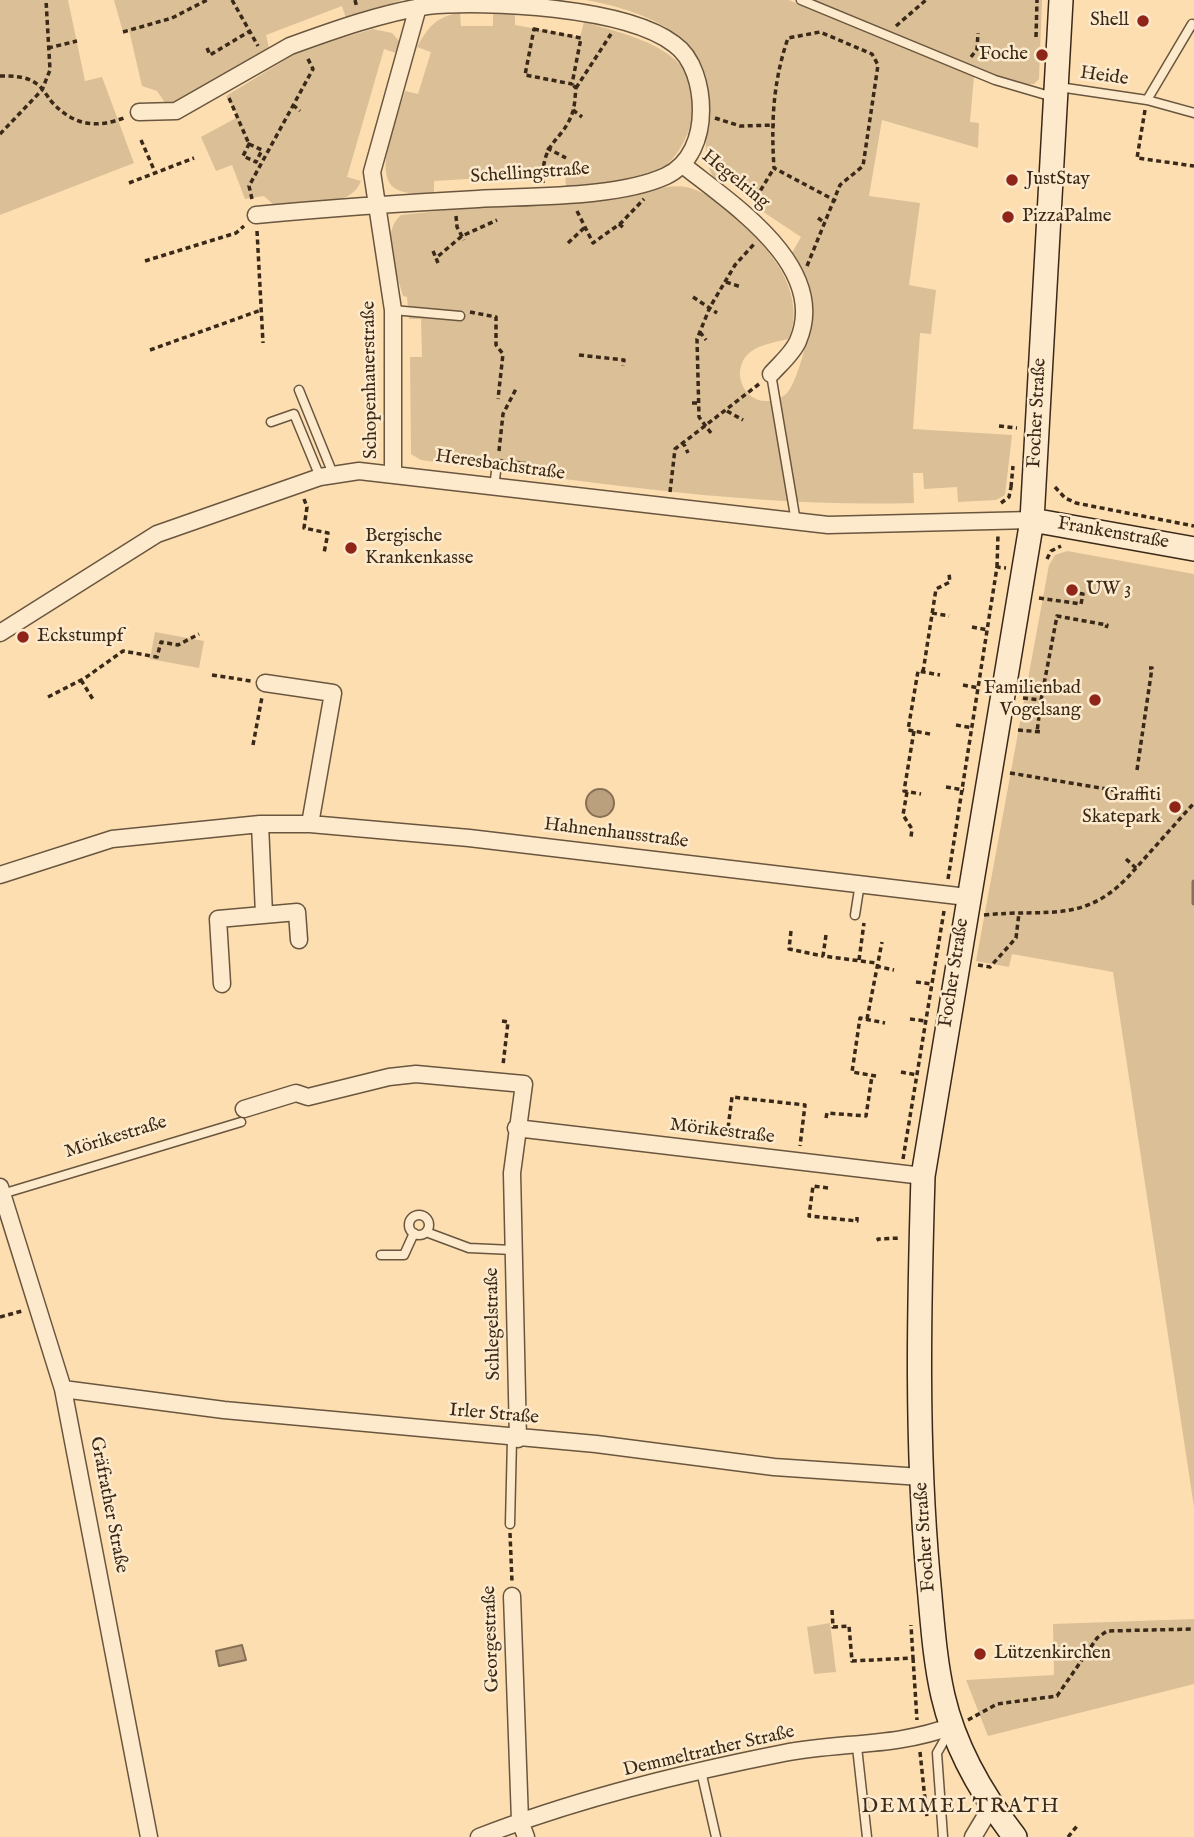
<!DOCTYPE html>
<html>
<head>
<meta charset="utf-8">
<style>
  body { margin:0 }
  canvas { display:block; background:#fcdeb1 }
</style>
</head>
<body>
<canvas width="1194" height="1837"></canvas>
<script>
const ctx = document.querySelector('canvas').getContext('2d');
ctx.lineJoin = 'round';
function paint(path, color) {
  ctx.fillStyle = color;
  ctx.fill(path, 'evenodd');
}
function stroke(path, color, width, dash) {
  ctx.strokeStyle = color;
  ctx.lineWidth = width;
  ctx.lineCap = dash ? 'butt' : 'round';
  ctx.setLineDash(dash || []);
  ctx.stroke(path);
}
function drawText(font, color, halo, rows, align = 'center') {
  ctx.font = font + ' "IM FELL English",serif';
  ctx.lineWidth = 5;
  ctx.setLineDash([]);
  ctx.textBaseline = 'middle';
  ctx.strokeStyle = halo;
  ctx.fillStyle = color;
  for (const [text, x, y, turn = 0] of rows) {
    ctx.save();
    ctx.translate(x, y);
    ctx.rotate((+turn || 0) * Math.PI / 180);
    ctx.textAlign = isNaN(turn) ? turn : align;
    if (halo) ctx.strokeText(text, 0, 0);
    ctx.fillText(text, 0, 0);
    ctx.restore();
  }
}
paint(new Path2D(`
  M0,0H68L85,81L102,77L134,163L0,215Z
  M114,0H402L346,18L342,6L266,35L269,48L174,103L166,104L157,91L142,86L129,30L123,32Z
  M586,0H789L974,76L970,122L979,123L978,148L882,120L869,196L920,203L909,285L936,290L931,334L920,333L913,429L1012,435L1005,495L996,500L958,502L957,487L924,489L923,473H913L914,503C749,508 585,481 421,460L411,454L410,357H422L421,319H409L407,297L403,296C397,272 379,234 401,215C474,206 549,204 623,196C643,194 670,182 690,188C722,197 759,237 777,264C791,284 800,316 788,339C776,342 757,345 748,354C731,371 743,402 767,401C775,401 782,398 787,393C798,381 812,327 810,310C808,290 800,271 792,253L801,237L759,209L766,197L723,171L715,181C700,155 708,129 709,101C711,34 640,10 586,0Z
  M812,0H1042L1039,79L1034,84L1019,85Z
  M515,11V25L580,37L584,22C632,36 709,51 692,120C687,139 677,158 661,169C636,184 595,183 566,187L565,173L434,181V194C422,193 407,195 396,189C371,174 399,114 405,91L418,94L431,52L417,47C428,27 437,16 460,13L461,26H493V13Z
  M373,29L392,33L400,42L396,53L384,49L347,177L361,181C351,209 302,204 276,207L264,196L245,199L232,165L216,171L201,137L238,117L226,96L303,49Z
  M1067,551L1194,574V1507L1113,972L1012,954L1009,967L976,961L1049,565L1055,555Z
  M155,632L204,641L199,668L150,659Z
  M1194,1619V1684L988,1736L966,1680L1054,1675L1053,1624Z
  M830,1623L836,1672L814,1674L807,1627Z`), '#dbbf97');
const water = new Path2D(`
  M586 803a14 14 0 1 1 28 0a14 14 0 1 1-28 0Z
  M242,1645L246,1660L219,1666L216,1651Z`);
paint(water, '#baa07d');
stroke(water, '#877055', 2);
stroke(new Path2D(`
  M1194,882V903`), '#877055', 5);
const lane = new Path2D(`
  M801,0L995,80L1053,97
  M1192,24L1147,100L1194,113
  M1059,87L1147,100
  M393,310L460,316
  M771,374L796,522
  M299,390L333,474
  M271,422L294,414L320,477
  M494,487L497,464L524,467
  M855,915L860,883
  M2,1194L241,1122
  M409 1225a10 10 0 1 1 20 0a10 10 0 1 1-20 0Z
  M426,1232L469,1248L513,1250
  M381,1255H404L414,1233
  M510,1524L512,1439
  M857,1747L867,1837
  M701,1771L716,1837
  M943,1837L937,1753L949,1732`);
const street = new Path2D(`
  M139,112L176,111L290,46C334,30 382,13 427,6C486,0 626,7 674,44C694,58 701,87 701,110C701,137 691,164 666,176C618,198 531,196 478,199C404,203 330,208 256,215
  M683,165C730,203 830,266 798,341C793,353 780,364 771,374
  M393,473V310L372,172L418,7
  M0,633L157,534L320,477L359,471L828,525L1032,520
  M265,683L333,693L310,824
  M260,824L264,914
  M0,875L112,839L260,824H310L469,838L967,897
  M222,984L218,919L297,912L299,940
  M244,1109L296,1093L308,1097L389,1077L416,1074L524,1084L512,1173L518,1439
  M516,1128L923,1176
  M0,1187L63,1389L149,1837
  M63,1389L224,1410L596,1444L774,1467L921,1477
  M512,1596L520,1821L526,1837
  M479,1837C576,1799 682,1773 784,1753C840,1742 897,1747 952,1726
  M973,1837L991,1807`);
const secondary = new Path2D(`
  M1032,520L1194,549
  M1015,1837C983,1796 955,1748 943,1696C934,1657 932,1615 928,1575C916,1442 919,1309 923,1176L1032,520L1061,0`);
stroke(lane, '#6a563e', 11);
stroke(street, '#6a563e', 19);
stroke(secondary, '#3a2918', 26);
stroke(new Path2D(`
  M232,0L258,46
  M355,0L357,8
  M896,26L926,0
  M534,29L581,38L572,84L525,75Z
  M123,32L172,18L207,0
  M1036,37L1037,0
  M48,48L77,41
  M207,48L210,55L250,31
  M971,57L977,49L978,33
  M0,76C13,76 27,76 37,84C43,88 47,96 51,101C73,126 97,129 126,117
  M576,88L611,34
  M229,98L249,144
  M293,105L300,111
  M573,110L582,117
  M1145,110L1137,158L1194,166
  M715,118L740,126L775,125
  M0,134L42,90L50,70L46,0
  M141,140L155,172
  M249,144L262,150L256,162L243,156Z
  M547,148L566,158
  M720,174L722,170L759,193L774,168
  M129,183L194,158
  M543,183C541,139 563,143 573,111C575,104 575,96 576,88L572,84
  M252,199L249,186L313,69L307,57
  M577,211L593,243L621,223L644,199
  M456,216L457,227L464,240
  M818,218L825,223
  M619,224L625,229
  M257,231L263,343
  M568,243L584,228
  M433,251L436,258
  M145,261L236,233L244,226
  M438,263L436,258L462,236L497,220
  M807,266L840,185L863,166L878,65L872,54L820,32L788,38C773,82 771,122 774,168L836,201
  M726,282L741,287
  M693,297L717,313
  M470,312L496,317V345L503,354L498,399
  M700,332L706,340
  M150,350L261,310
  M579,355L624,360L623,366
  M692,403H699
  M727,411L743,420
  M999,426L1017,428
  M711,433L699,417L697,339L710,307L735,265L755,243
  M683,442L688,453
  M499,451L503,414L517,387
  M1011,487L1013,466
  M1055,487L1065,498L1076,503L1194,526
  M670,492L675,449L759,384
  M304,499L307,507L304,528L328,533L324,553
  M1001,503L1009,497L1011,487
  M1047,559L1051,551L1061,546
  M997,567L998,534
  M1039,598L1081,604L1083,594L1077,593
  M932,613L949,616
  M972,627L988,630
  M923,672L936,589L950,582L949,574
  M212,675L251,681
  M81,680L94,701
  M963,685L979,688
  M48,697L85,678L123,651L157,657L161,642L178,645L199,634
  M1023,698L1041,700L1037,732
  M1041,700L1057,616L1107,625L1106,628
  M956,725L973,728
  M1018,730L1042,732
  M914,731L904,791L921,794
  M930,734L908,730L918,671L940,675
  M253,745L262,697
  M1137,770L1152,668H1149
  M1010,773L1137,794
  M946,787L964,790
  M907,792L903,815L912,829L911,837
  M1126,859L1136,868L1194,803
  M948,879L997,567L1006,568
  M984,915C1050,908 1087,926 1136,868
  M791,931L789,949L823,956
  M826,935L823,956L876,963
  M859,960L864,923
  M978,965L990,967L1016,938L1019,913
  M876,966L894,970
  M916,982L932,984
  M867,1019L882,942
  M910,1019L926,1021
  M502,1021L508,1022L503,1065
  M901,1072L917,1075
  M876,1076L852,1072L860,1018L885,1023
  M826,1118L827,1113L866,1116L872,1076
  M727,1136L732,1097L805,1105L800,1146
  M903,1159L944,911
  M828,1188L813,1186L809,1216L857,1221V1217
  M879,1241L878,1239L901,1238
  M0,1317L22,1311
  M510,1533L512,1582
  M832,1610L833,1627L849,1626L852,1661L913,1658L911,1625
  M913,1658L917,1720
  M968,1720L997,1704L1057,1696L1097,1638L1107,1631L1194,1629
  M920,1752L927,1818
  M1068,1837L1077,1826`), '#3a2918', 3.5, [5, 3.5]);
stroke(lane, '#fdeacc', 8);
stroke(street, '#fdeacc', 16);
stroke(secondary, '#fdeacc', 23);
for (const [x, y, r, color] of [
  [1143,21,7,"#8f2418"],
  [1042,55,7,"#8f2418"],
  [1012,180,7,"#8f2418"],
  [1008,217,7,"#8f2418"],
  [351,548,7,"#8f2418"],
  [1072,590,7,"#8f2418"],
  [23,637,7,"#8f2418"],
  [1095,700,7,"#8f2418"],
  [1175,807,7,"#8f2418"],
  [980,1654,7,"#8f2418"]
]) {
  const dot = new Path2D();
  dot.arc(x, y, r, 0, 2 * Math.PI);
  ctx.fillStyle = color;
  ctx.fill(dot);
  stroke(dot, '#fdeacc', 2.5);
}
drawText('19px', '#3a2918', '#fdeacc', [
  ["Shell",1129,21,"right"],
  ["Foche",1028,55,"right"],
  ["JustStay",1026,180],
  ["PizzaPalme",1022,217],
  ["Bergische",365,537],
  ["Krankenkasse",365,559],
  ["UW 3",1086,590],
  ["Eckstumpf",37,637],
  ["Familienbad",1081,689,"right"],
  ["Vogelsang",1081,711,"right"],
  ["Graffiti",1161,796,"right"],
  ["Skatepark",1161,818,"right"],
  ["Lützenkirchen",994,1654]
], 'left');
drawText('19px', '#3a2918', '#fdeacc', [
  ["Heide",1104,77,8],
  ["Schellingstraße",530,174,-4],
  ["Hegelring",735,180,39],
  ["Schopenhauerstraße",371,380,-91],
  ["Focher Straße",1038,413,-87],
  ["Heresbachstraße",500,466,8],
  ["Frankenstraße",1113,534,10],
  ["Hahnenhausstraße",616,834,7],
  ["Focher Straße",955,973,-81],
  ["Mörikestraße",722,1132,7],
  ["Mörikestraße",116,1138,-17],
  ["Schlegelstraße",494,1324,-91],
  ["Irler Straße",494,1415,5],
  ["Gräfrather Straße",108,1505,79],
  ["Focher Straße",926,1537,-94],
  ["Georgestraße",492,1639,-92],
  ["Demmeltrather Straße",709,1752,-13]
]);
ctx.letterSpacing = '2px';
drawText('21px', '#3a2918', '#fdeacc', [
  ["DEMMELTRATH",961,1808]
]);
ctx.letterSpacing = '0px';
</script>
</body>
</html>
